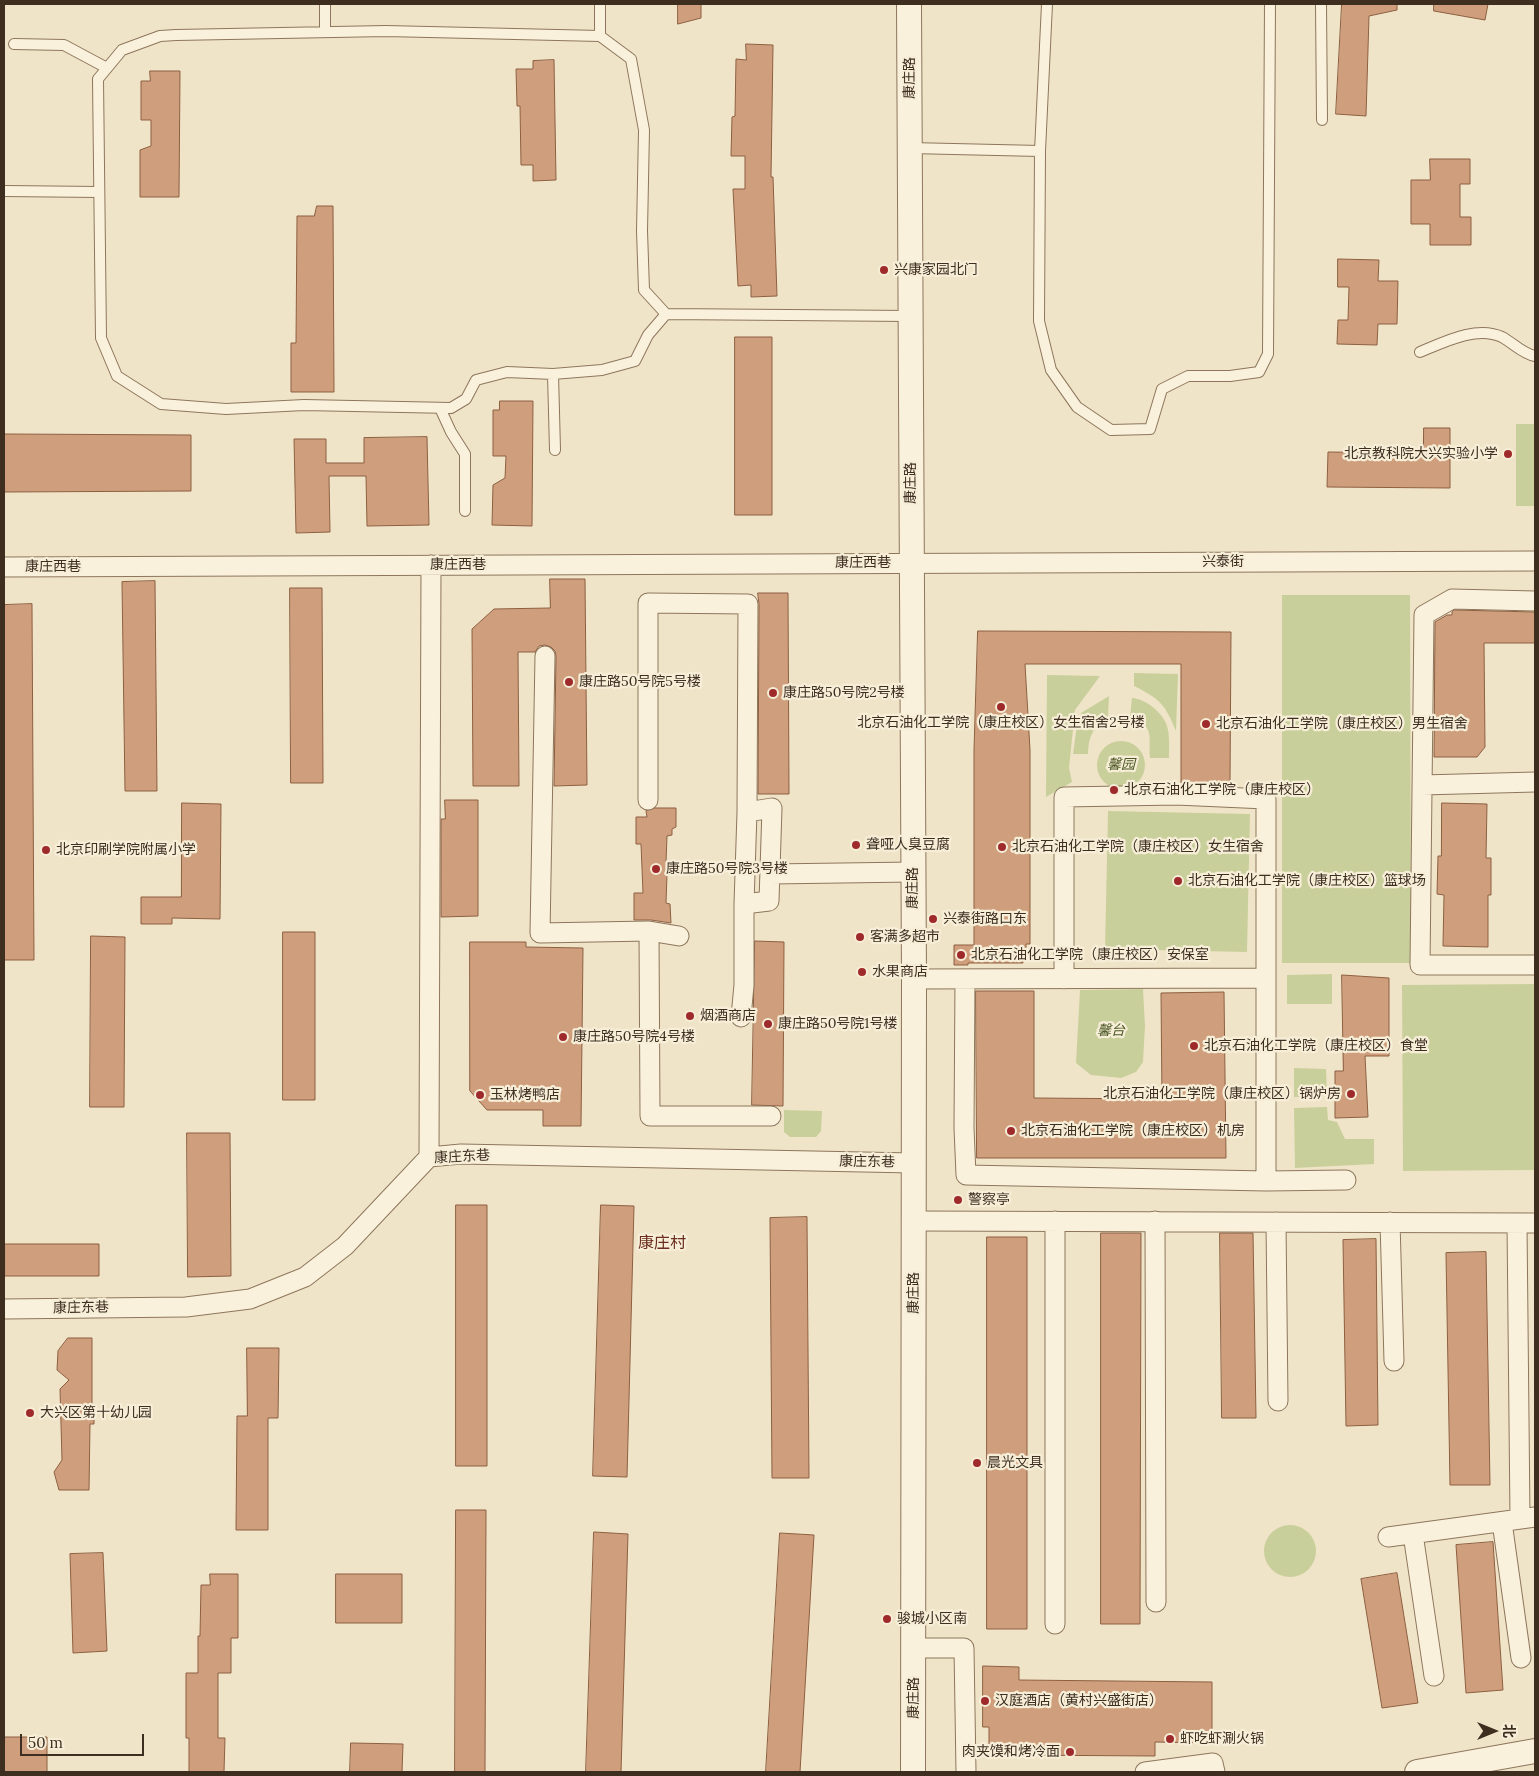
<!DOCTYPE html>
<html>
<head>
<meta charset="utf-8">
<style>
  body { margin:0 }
  #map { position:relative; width:1539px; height:1776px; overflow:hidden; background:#f0e4c8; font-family:Lora,"Noto Sans SC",serif }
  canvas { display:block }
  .frame { position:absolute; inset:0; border:5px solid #3d2e20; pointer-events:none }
  .north { position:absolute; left:1469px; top:1706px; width:50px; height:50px; -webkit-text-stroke:4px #f7eed8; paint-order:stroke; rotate:90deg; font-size:14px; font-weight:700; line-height:20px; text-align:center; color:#3d2e20 }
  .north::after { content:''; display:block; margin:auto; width:18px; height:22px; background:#3d2e20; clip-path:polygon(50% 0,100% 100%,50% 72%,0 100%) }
  .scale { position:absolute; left:20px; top:1734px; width:124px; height:22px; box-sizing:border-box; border:2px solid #3d2e20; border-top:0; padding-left:6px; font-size:15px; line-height:18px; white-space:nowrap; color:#3d2e20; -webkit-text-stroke:4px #f7eed8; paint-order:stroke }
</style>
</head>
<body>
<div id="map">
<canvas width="1539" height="1776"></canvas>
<div class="frame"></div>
<div class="north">北</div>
<div class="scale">50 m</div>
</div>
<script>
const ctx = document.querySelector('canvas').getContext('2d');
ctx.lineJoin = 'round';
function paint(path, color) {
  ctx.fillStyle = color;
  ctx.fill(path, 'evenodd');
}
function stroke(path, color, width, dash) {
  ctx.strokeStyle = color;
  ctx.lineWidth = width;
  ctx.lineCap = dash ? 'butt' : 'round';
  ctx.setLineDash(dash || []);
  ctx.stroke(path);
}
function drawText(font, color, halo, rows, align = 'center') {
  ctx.font = font + ' Lora,"Noto Sans SC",serif';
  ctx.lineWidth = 4.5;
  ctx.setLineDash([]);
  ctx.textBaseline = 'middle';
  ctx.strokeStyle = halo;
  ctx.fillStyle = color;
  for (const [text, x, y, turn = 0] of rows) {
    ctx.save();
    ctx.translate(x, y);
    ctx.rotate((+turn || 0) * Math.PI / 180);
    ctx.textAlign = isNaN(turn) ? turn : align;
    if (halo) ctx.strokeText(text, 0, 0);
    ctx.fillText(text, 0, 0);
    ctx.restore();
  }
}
paint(new Path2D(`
  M1516,424H1535V506H1516Z
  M1282,595H1410L1411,963H1282Z
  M1134,673L1178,674L1176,731C1165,704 1160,699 1134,686Z
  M1047,675L1100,676L1075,710L1069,768L1072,782L1046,797Z
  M1109,696L1108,717C1093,729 1089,734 1088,754H1073L1077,725L1081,713Z
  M1132,698C1146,699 1163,713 1167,726C1170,736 1169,748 1169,758H1150C1148,737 1156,726 1130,717Z
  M1097 765a24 24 0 1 1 48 0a24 24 0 1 1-48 0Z
  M1108,811L1250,814L1247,952L1105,949Z
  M1332,974V1004H1287V975Z
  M1535,984V1170L1403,1171L1402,985Z
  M1143,989L1145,1026L1143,1062L1136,1072L1121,1078L1091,1075L1076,1063L1080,990Z
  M1294,1068L1326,1069L1327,1096L1294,1097Z
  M1327,1107L1328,1120L1337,1122L1345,1139H1374V1164L1295,1168L1294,1108Z
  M784,1110L822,1111L821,1131L816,1137H790L784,1132Z
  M1264 1551a26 26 0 1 1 52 0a26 26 0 1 1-52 0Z`), '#c9cf9b');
const building = new Path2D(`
  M678,4H701V18L678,24Z
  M1342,4H1397V10L1369,16L1366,116L1336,114Z
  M1434,4H1488L1485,20L1434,11Z
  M746,44L773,45L771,177H773L777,296L751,297V285L738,286L733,189H745V156H731L732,117L735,116L736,59L746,60Z
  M554,60L556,180L533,181V165H521L520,106H517L516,69H533V61Z
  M150,71H180L179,197H140V150L151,146V120H141V81H150Z
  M1430,159H1470V184H1460V217H1471V245H1430V224H1411V180H1430Z
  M317,206H333L334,392H291V343H296L297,216H314Z
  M1338,259L1379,260L1378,281H1398L1397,324H1378L1377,345L1337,344L1338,320H1348L1349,287H1338Z
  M735,337H772V515H735Z
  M500,401H533L532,526L492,525L493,485L505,478L506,456H493V410H499Z
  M1424,428H1450V488L1327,487L1328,452L1423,453Z
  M4,434L191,435V491L5,492Z
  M427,437L429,525L367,526L366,476H329L330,532L296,533L294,439H326V463H364V438Z
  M550,579H585L587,785L554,786L556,656L555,651L551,647L545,645L539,646L535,652H518L519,786H473L472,629L494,609L550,608Z
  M155,581L157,791H125L122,582Z
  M290,588H322L323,783H291Z
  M758,593H788L789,794H758L759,604Z
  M32,604L34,960H4V605Z
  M1455,610L1535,612V643H1484L1485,747L1477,757H1434L1435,622L1447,615H1452V612Z
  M978,631L1231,632L1230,783H1181V664H1025L1030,750V944H1026V952H1022L1023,963H968V965H954V945H974V750Z
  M445,800H478V916L441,917V819H445Z
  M182,803L221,804L220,919L172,918V924H141V897H181Z
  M1442,803L1487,804L1486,858H1491V895H1488V947L1443,946L1444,895L1437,894L1438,856H1441Z
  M655,808H676V827L672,829V835L667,836L666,862L670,864V873L667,874L666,903L670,904L671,923L651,920H634V893H643L641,844H636V817H647L646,811Z
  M283,932H315V1100H283Z
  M91,936L125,937L124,1107H90Z
  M755,941L784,942L783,1106L752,1105Z
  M470,942H526V947L583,948L581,1126H543V1110H487L470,1091Z
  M1342,975L1389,978V1056H1365L1368,1117L1335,1118V1071H1343Z
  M976,991H1034V1098L1162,1099L1161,993L1224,992L1226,1158H977Z
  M187,1133H230L231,1276L188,1277Z
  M456,1205H487V1466H456Z
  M601,1205L634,1206L627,1477L593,1476Z
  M807,1217L809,1478H772L770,1218Z
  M1101,1233H1141L1140,1624H1101Z
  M1220,1233H1253L1256,1418H1222Z
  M987,1237H1027V1629H987Z
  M1376,1239L1378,1425L1346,1426L1343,1240Z
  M5,1244H99V1276H5Z
  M1486,1252L1490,1485H1450L1446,1253Z
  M68,1338H92V1406H94V1424H90L89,1490H59L54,1472L62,1460L60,1389L69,1380L57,1370L58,1351Z
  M247,1348H279L278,1418H268V1530H236L237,1416H247Z
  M456,1510H486L485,1772H455Z
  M594,1532L628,1534L621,1772H586Z
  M780,1533L814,1535L800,1772H766Z
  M1493,1542L1503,1690L1466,1693L1456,1545Z
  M103,1553L107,1651L73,1653L70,1554Z
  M1397,1573L1418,1703L1382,1708L1361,1579Z
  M210,1574H238V1638H231V1673H218V1738H225L224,1772H189V1738H186V1673H198V1636H200L201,1585H210Z
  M336,1574H402V1623H336Z
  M983,1666L1019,1667V1680L1212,1682V1743L1155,1742V1756L1010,1755V1745H989V1727H983Z
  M4,1737H47V1772H4Z
  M351,1743L403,1744L402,1772H350Z`);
paint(building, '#cf9f7d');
stroke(building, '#8d5f41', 1);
const service = new Path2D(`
  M325,4V32
  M1047,4L1040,151L1039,321L1051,370L1077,407L1111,430L1150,429L1162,389L1188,376H1230L1259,372L1268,354L1270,4
  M1321,4L1322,120
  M600,36V4
  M14,44L64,45L107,68
  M910,148L1040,151
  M4,191L99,192
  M666,314L648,335L635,361L602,370L553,374L507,372L476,380L466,399L451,408L304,405L226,409L161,404L117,376L101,338L98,79L122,50L160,36L176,35L386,31L600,36L631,59L644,130L642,231L644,290L666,314L910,316
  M1420,352C1444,342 1477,325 1502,337C1513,343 1523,354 1535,356
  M553,374L555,450
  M440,408L451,432L465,454V511`);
const minor = new Path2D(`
  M4,567L1535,561
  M1535,601L1452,599L1424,615L1420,965H1535
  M545,656L540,933L649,931L679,936
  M1422,785L1535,782
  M648,800V603L748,604L747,812L772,808L769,901L744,904L747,812
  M771,874L913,872
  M649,931L650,1116H771
  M914,979L1266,978
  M965,979L964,1128L966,1175L1266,1181L1346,1180
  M1064,979V797L1176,795L1266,799V1181
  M741,1017L744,985V904
  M429,1157L431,565
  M914,1221L1535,1223
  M1055,1221V1624
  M1155,1221L1156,1602
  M1276,1222L1278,1401
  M1390,1222L1394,1361
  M1517,1223L1520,1519
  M4,1309L186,1307L250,1299L305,1277L345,1246L429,1157L461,1154L913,1163
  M1502,1522L1521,1658
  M1413,1534L1434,1676
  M1388,1537L1535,1517
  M914,1648H964L966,1772
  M1145,1772L1213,1763L1215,1772`);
const tertiary = new Path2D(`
  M909,4L914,979L913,1772
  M1417,1772L1535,1751`);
stroke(service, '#8d765c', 12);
stroke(minor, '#8d765c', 21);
stroke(tertiary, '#8d765c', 26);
stroke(service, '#faf1dc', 10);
stroke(minor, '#faf1dc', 19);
stroke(tertiary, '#faf1dc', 24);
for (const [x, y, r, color] of [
  [884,270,5,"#9e2a2b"],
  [1508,454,5,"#9e2a2b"],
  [569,682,5,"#9e2a2b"],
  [773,693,5,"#9e2a2b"],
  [1001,707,5,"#9e2a2b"],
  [1206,724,5,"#9e2a2b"],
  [1114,790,5,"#9e2a2b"],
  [856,845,5,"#9e2a2b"],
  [1002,847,5,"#9e2a2b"],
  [46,850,5,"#9e2a2b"],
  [656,869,5,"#9e2a2b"],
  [1178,881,5,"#9e2a2b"],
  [933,919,5,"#9e2a2b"],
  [860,937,5,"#9e2a2b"],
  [961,955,5,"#9e2a2b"],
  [862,972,5,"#9e2a2b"],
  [690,1016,5,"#9e2a2b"],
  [768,1024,5,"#9e2a2b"],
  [563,1037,5,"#9e2a2b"],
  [1194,1046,5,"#9e2a2b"],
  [1351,1094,5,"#9e2a2b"],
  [480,1095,5,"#9e2a2b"],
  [1011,1131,5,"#9e2a2b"],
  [958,1200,5,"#9e2a2b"],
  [30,1413,5,"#9e2a2b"],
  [977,1463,5,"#9e2a2b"],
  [887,1619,5,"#9e2a2b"],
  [985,1701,5,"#9e2a2b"],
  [1170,1739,5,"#9e2a2b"],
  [1070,1752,5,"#9e2a2b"]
]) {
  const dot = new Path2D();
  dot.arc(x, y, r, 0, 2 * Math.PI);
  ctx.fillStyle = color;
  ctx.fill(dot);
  stroke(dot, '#f7eed8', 2);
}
drawText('14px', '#3d2e20', '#f7eed8', [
  ["康庄路",910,78,-90],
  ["康庄路",911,483,-90],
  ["兴泰街",1223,562],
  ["康庄西巷",863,563],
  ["康庄西巷",458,565],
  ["康庄西巷",53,567],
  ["康庄路",913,888,-90],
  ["康庄东巷",462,1157,-3],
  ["康庄东巷",867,1162,1],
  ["康庄路",914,1293,-90],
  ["康庄东巷",81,1308,-1],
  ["康庄路",914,1698,-90]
]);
drawText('14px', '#3d2e20', '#f7eed8', [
  ["兴康家园北门",894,270],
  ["北京教科院大兴实验小学",1498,454,"right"],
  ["康庄路50号院5号楼",579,682],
  ["康庄路50号院2号楼",783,693],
  ["北京石油化工学院（康庄校区）女生宿舍2号楼",1001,723,"center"],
  ["北京石油化工学院（康庄校区）男生宿舍",1216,724],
  ["北京石油化工学院（康庄校区）",1124,790],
  ["聋哑人臭豆腐",866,845],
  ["北京石油化工学院（康庄校区）女生宿舍",1012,847],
  ["北京印刷学院附属小学",56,850],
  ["康庄路50号院3号楼",666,869],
  ["北京石油化工学院（康庄校区）篮球场",1188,881],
  ["兴泰街路口东",943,919],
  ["客满多超市",870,937],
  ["北京石油化工学院（康庄校区）安保室",971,955],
  ["水果商店",872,972],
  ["烟酒商店",700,1016],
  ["康庄路50号院1号楼",778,1024],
  ["康庄路50号院4号楼",573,1037],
  ["北京石油化工学院（康庄校区）食堂",1204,1046],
  ["北京石油化工学院（康庄校区）锅炉房",1341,1094,"right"],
  ["玉林烤鸭店",490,1095],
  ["北京石油化工学院（康庄校区）机房",1021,1131],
  ["警察亭",968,1200],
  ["大兴区第十幼儿园",40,1413],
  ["晨光文具",987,1463],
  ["骏城小区南",897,1619],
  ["汉庭酒店（黄村兴盛街店）",995,1701],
  ["虾吃虾涮火锅",1180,1739],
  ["肉夹馍和烤冷面",1060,1752,"right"]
], 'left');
drawText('italic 14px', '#4d5a26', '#f7eed8', [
  ["馨园",1121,765],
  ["馨台",1111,1031]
]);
drawText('16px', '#6b2e1e', '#f7eed8', [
  ["康庄村",662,1243]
]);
</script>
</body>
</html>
